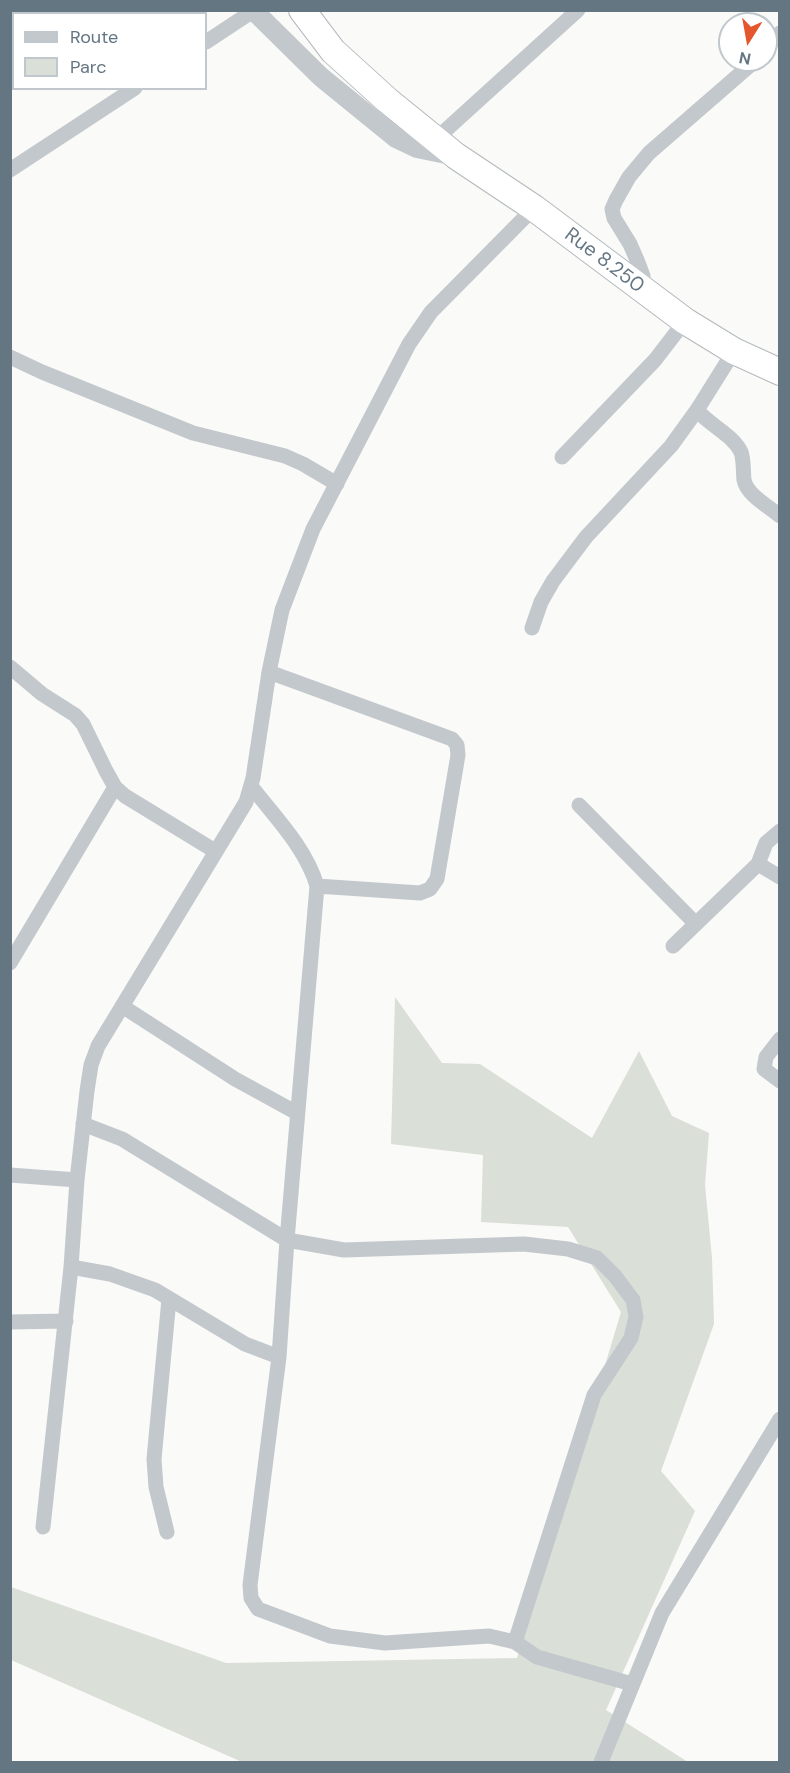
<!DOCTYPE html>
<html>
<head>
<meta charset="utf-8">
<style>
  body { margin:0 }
  #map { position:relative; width:790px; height:1773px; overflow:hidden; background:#fafaf8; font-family:"DM Sans",sans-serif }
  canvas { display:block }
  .frame { position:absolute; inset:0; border:12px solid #657683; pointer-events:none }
  .legend { position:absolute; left:12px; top:12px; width:195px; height:78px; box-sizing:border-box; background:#fff; border:2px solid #c1c8cd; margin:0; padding:8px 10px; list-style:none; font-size:18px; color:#657683 }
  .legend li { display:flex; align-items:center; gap:12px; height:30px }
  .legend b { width:30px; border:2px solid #c1c8cd }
  .north { position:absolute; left:718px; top:12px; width:60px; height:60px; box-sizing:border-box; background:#fff; border:2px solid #c1c8cd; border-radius:50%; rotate:191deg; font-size:16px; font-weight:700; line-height:24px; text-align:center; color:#657683 }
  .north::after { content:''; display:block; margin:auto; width:21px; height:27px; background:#e4572e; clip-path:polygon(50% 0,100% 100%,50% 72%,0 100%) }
</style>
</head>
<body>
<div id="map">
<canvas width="790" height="1773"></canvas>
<div class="frame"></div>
<ul class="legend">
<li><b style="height:8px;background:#c3c8cc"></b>Route</li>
<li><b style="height:16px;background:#dadfd7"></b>Parc</li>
</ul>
<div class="north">N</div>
</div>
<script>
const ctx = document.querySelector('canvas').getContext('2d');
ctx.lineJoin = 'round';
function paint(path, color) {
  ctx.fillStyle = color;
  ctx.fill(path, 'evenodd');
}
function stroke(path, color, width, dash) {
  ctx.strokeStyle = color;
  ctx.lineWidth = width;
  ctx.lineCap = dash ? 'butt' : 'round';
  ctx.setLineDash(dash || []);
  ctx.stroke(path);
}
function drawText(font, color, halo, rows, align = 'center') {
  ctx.font = font + ' "DM Sans",sans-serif';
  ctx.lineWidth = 6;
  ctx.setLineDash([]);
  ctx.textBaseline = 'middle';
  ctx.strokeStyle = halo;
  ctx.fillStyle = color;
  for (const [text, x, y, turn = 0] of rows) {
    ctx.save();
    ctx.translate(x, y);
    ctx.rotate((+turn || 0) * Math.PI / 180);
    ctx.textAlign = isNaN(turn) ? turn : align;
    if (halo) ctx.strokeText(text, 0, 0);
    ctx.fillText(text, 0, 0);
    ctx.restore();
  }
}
paint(new Path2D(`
  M395,997L442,1063L480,1064L592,1138L639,1051L672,1116L709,1133L705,1185L712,1258L714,1324L661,1471L695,1511L606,1710L688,1762H242L11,1660V1587L226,1663L517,1658L621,1312L568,1227L481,1222L483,1155L391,1144Z`), '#dadfd7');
const trunk = new Path2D(`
  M302,10L333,51L387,100L456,156L534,208L685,321L734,351L780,372`);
stroke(trunk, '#b4b9bd', 28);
stroke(new Path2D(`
  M206,42L253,11
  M766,49L780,33
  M436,139L578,10
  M10,170L135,88
  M645,292L643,276L637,260L630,244L614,218L612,209L616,200L629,177L649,153L756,60
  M10,357L42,372L193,433L285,456L303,464L337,484
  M697,410C709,425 732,434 741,452C744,460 743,471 744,480C747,495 768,506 780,516
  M562,457L655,360L685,321
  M532,628L541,602L553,581L586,537L671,446L697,410L734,351
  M10,667L42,694L75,715L83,724L106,771L115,787L125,796L215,851
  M269,672L452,739L457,745L458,755L437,879L430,889L420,893L317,886
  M579,805L695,923
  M758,864L780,877
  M673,946L758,864L766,843L780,831
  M10,963L115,787
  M122,1006L235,1079L297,1113
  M780,1039L766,1057L764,1069L780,1081
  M83,1124L122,1139L287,1240L317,886C306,848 275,817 251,786
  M10,1175L77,1180
  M71,1267L110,1274L155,1290L245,1344L279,1357
  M10,1322L66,1321
  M43,1527L71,1267L77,1180L87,1091L91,1065L98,1046L246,802L253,778L269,672L282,610L313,529L409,344L431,312L534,208
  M167,1532L156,1487L154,1459L169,1299
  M515,1642L594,1395L631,1338L636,1317L633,1300L615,1276L597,1258L568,1249L524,1244L344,1250L287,1240L279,1357L250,1585L251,1598L258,1609L330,1636L385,1643L489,1636L515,1642L537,1657L632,1684
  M601,1762L662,1613L780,1419`), '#c3c8cc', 15);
stroke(new Path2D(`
  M253,10L321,77L396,138L417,148L456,156`), '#c3c8cc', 20);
stroke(trunk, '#fff', 26);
drawText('20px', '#657683', '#fff', [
  ["Rue 8.250",604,261,37]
]);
</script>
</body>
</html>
